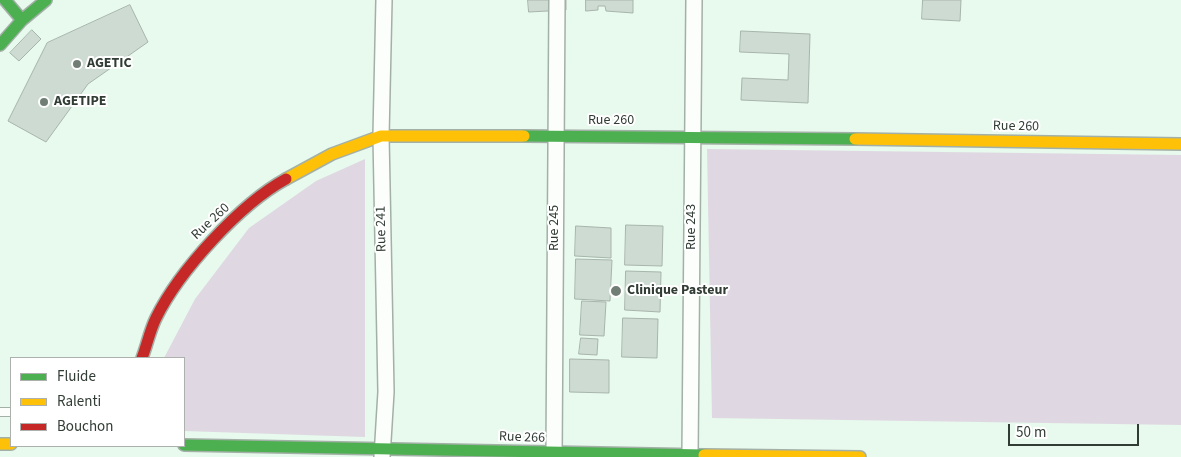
<!DOCTYPE html>
<html>
<head>
<meta charset="utf-8">
<style>
  body { margin:0 }
  #map { position:relative; width:1181px; height:457px; overflow:hidden; background:#e8f9ed; font-family:"Source Sans 3",sans-serif }
  canvas { display:block }
  .legend { position:absolute; left:10px; top:357px; width:175px; height:90px; box-sizing:border-box; background:#fff; border:1px solid #adb1ae; margin:0; padding:6px 9px; list-style:none; font-size:15px; color:#313c34 }
  .legend li { display:flex; align-items:center; gap:10px; height:25px }
  .legend b { width:25px; border:1px solid #adb1ae }
  .scale { position:absolute; left:1008px; top:424px; width:131px; height:22px; box-sizing:border-box; border:2px solid #313c34; border-top:0; padding-left:6px; font-size:15px; line-height:18px; white-space:nowrap; color:#313c34; -webkit-text-stroke:4px #fff; paint-order:stroke }
</style>
</head>
<body>
<div id="map">
<canvas width="1181" height="457"></canvas>
<ul class="legend">
<li><b style="height:6px;background:#4caf50"></b>Fluide</li>
<li><b style="height:6px;background:#ffc107"></b>Ralenti</li>
<li><b style="height:6px;background:#c62828"></b>Bouchon</li>
</ul>
<div class="scale">50 m</div>
</div>
<script>
const ctx = document.querySelector('canvas').getContext('2d');
ctx.lineJoin = 'round';
function paint(path, color) {
  ctx.fillStyle = color;
  ctx.fill(path, 'evenodd');
}
function stroke(path, color, width, dash) {
  ctx.strokeStyle = color;
  ctx.lineWidth = width;
  ctx.lineCap = dash ? 'butt' : 'round';
  ctx.setLineDash(dash || []);
  ctx.stroke(path);
}
function drawText(font, color, halo, rows, align = 'center') {
  ctx.font = font + ' "Source Sans 3",sans-serif';
  ctx.lineWidth = 4;
  ctx.setLineDash([]);
  ctx.textBaseline = 'middle';
  ctx.strokeStyle = halo;
  ctx.fillStyle = color;
  for (const [text, x, y, turn = 0] of rows) {
    ctx.save();
    ctx.translate(x, y);
    ctx.rotate((+turn || 0) * Math.PI / 180);
    ctx.textAlign = isNaN(turn) ? turn : align;
    if (halo) ctx.strokeText(text, 0, 0);
    ctx.fillText(text, 0, 0);
    ctx.restore();
  }
}
paint(new Path2D(`
  M707,149L1181,155V425L712,418Z
  M365,159V437L184,431V358H164L195,299L249,228L316,181Z`), '#dfd8e2');
const building = new Path2D(`
  M528,0H566V10L529,12Z
  M586,0H633V13L606,11L605,6H598V10L586,11Z
  M923,0H961L960,21L922,19Z
  M130,5L148,42L88,84L46,142L8,121L47,43Z
  M32,30L41,39L19,61L10,53Z
  M741,31L810,34L808,103L741,100L742,78L788,80L789,54L740,52Z
  M626,225L663,226L662,266L625,265Z
  M576,226L611,228V258L575,256Z
  M576,259L612,260L610,301L575,299Z
  M626,271L661,272L660,312L625,310Z
  M582,301L606,302L604,336L580,335Z
  M623,318L658,319L657,358L622,357Z
  M581,338L598,339L597,355L579,354Z
  M570,359L609,360V393L570,392Z`);
paint(building, '#cedbd2');
stroke(building, '#a7b4ab', 1);
const lane = new Path2D(`
  M0,412H11`);
const street = new Path2D(`
  M690,454L694,0
  M382,457L386,392L381,136L384,0
  M554,457L557,0`);
const fast = new Path2D(`
  M5,0L22,20
  M0,45L22,20L46,0
  M524,136L855,139
  M184,445L704,455`);
const slow = new Path2D(`
  M855,139L1181,144
  M286,179L332,154L381,136H524
  M0,444H11
  M704,455L860,457`);
const jam = new Path2D(`
  M142,358C147,345 150,330 156,318C179,271 240,204 286,179`);
stroke(lane, '#a3b0a7', 10);
stroke(street, '#a3b0a7', 18);
stroke(fast, '#a3b0a7', 14);
stroke(slow, '#a3b0a7', 14);
stroke(jam, '#a3b0a7', 14);
stroke(lane, '#fcfefc', 8);
stroke(street, '#fcfefc', 15);
stroke(fast, '#4caf50', 11);
stroke(slow, '#ffc107', 11);
stroke(jam, '#c62828', 11);
for (const [x, y, r, color] of [
  [77,64,5,"#717e75"],
  [44,102,5,"#717e75"],
  [616,291,6,"#717e75"]
]) {
  const dot = new Path2D();
  dot.arc(x, y, r, 0, 2 * Math.PI);
  ctx.fillStyle = color;
  ctx.fill(dot);
  stroke(dot, '#fff', 2);
}
drawText('bold 14px', '#313c34', '#fff', [
  ["AGETIC",87,64],
  ["AGETIPE",54,102],
  ["Clinique Pasteur",627,291]
], 'left');
drawText('14px', '#313c34', '#fff', [
  ["Rue 260",611,121],
  ["Rue 260",1016,127,1],
  ["Rue 260",211,222,-43],
  ["Rue 243",692,227,-90],
  ["Rue 245",555,228,-90],
  ["Rue 241",382,229,-91],
  ["Rue 266",522,438,2]
]);
</script>
</body>
</html>
